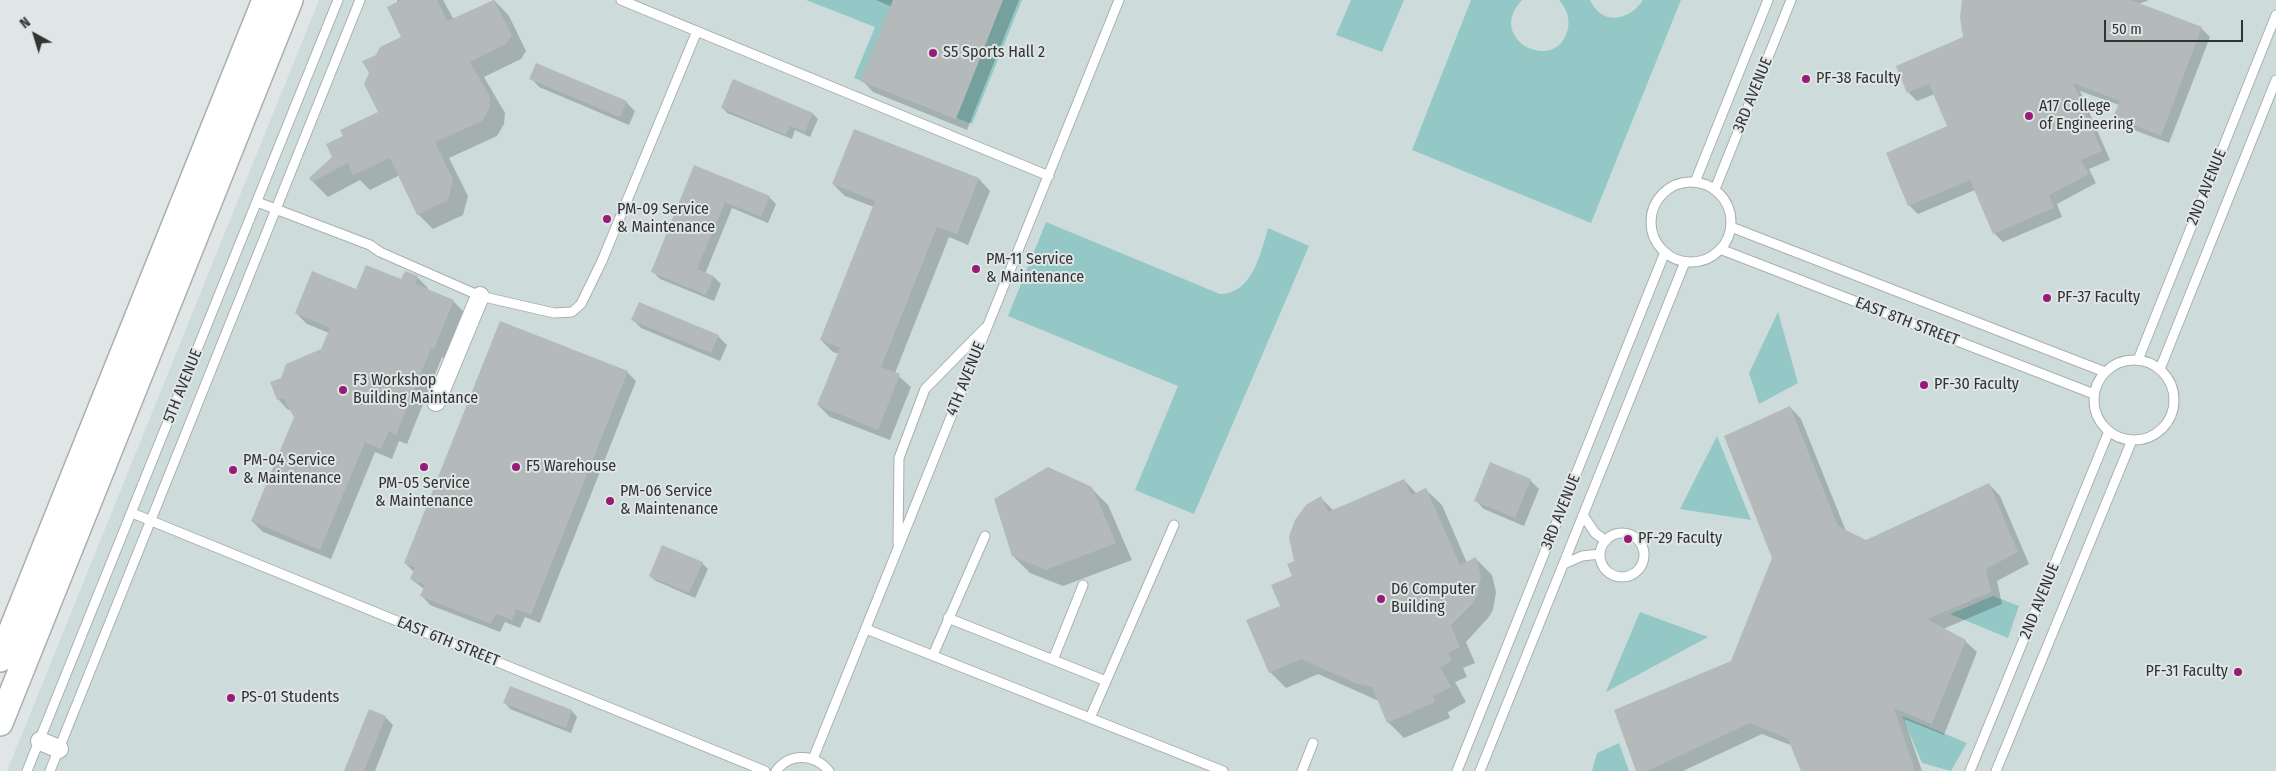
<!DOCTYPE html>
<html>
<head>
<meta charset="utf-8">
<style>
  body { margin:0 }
  #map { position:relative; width:2276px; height:771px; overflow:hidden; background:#e0e6e6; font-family:"Fira Sans Condensed",sans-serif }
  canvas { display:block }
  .north { position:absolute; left:10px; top:10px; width:50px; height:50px; -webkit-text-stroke:4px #e0e6e6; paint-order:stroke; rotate:321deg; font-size:14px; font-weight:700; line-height:20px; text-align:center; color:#323434 }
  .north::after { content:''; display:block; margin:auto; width:18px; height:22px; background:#323434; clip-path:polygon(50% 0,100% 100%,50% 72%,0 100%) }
  .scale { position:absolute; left:2104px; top:20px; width:139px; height:22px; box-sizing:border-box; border:2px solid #323434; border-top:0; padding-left:6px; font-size:15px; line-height:18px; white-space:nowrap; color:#323434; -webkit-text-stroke:4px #e0e6e6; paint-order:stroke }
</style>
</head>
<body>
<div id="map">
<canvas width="2276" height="771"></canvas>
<div class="north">N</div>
<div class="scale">50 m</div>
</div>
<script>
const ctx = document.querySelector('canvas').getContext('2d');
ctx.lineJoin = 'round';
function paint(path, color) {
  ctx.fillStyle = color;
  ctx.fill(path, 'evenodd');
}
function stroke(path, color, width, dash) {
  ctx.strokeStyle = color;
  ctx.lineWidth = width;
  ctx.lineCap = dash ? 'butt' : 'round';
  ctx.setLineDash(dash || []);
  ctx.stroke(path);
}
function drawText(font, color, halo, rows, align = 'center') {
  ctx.font = font + ' "Fira Sans Condensed",sans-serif';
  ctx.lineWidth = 4;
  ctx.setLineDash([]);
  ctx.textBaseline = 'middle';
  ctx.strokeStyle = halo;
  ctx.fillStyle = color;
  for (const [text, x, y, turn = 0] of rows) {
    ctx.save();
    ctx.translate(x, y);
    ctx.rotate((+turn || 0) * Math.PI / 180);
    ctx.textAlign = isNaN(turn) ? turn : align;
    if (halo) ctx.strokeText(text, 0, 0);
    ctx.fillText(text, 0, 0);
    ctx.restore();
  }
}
paint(new Path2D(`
  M319,0H2276V771H7Z`), '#cddcdb');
paint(new Path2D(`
  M806,0H1022L972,124L854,78L875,27Z
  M1351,0H1404L1382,52L1336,35Z
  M1471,0H1522C1484,40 1558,76 1568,28C1570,17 1566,8 1559,0H1590C1602,26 1629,21 1643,0H1681L1591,223L1412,150Z
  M1046,222L1220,294C1252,294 1261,253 1268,228L1309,246L1194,514L1135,490L1178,386L1008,316Z
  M1778,312L1798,383L1759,404L1749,373Z
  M1717,436L1751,520L1680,509Z
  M1993,596L2019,606L2008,638L1950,614Z
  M1640,612L1708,637L1606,692Z
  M1902,716L1967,743L1951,771L1922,763Z
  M1619,743L1629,771H1592L1597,753Z`), '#94c8c6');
paint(new Path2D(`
  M397,0H443L454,20L494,0L509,16L526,51L521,59L484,77L505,113L504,124L497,136L449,158L468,196L463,215L433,229L418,214L400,175L370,190L360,180L328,197L313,182L334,157L344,136L380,112L377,56L403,37Z
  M876,0H1019L967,130L873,92L862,80L892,7Z
  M1964,0H2149L2139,4L2201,28L2210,37L2169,143L2123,126L2115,117L2119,105L2080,91L2110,160L2089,169L2096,183L2057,204L2062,217L2003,242L1994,233L1975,190L1918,214L1909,205L1887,153L1949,127L1935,94L1917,101L1909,93L1898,67L1964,38Z
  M531,78L626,102L635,111L629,125L539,87Z
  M722,107L813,114L818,119L810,137L795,130L792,139L727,113Z
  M855,130L979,179L990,191L968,245L949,237L895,373L911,387L890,440L830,417L818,405L839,354L833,352L821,340L874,207L845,196L833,184Z
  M695,166L769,197L776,204L768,223L732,208L705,274L714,277L721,284L714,301L660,279L652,271Z
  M417,277L428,288L427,290L453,301L464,312L445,359L442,357L407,444L399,441L392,459L375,452L331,559L263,532L252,521L296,417L291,409L288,410L278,399L282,379L322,350L329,333L307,324L296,313L356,291Z
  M633,320L718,336L727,345L720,361L641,328Z
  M627,372L636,381L540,623L525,617L520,628L505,622L500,632L430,605L422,596L424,589L411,579L414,572L405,563Z
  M1790,407L1801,419L1846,531L1866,541L1989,484L2000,496L2029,564L1997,581L2002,604L1943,629L1965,641L1977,652L1944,735L1904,719L1922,771H1803L1793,746L1762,734L1683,771H1638L1732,662L1773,558Z
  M1490,464L1530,480L1539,489L1524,526L1484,509L1475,500Z
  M1404,480L1417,494L1426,490L1442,505L1467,563L1476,559L1492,575L1496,592L1493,610L1488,618L1466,642L1475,663L1463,668L1467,677L1455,682L1466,702L1448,712L1450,718L1404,738L1388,722L1379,701L1318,674L1286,688L1270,672L1282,606L1293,576L1295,562L1321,498L1334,511Z
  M1091,488L1108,505L1132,560L1063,586L1030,573L1013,556Z
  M702,563L708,569L695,598L656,581L650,576Z
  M511,688L572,711L577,717L571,733L510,709L505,703Z
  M385,717L393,725L375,771H346Z`), '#0003');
paint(new Path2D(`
  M401,0H437L447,21L494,0L512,35L506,44L470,62L490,97L489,109L482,121L435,142L453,180L448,200L417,215L390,158L353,175L348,163L312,182L309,178L332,157L326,144L343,136L340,130L378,112L364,84L369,73L362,61L376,55L380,47L401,37L387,7Z
  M893,0H1003L956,119L860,81Z
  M1962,0H2131L2202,27L2161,136L2113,117L2120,101L2073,83L2102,151L2081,160L2089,174L2049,195L2054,208L1993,234L1970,180L1908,206L1886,153L1947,126L1929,84L1907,93L1896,66L1963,37L1960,17Z
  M536,63L627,101L620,117L529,79Z
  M733,79L813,113L805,132L790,126L786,135L721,108Z
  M854,129L979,178L957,234L937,227L881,367L900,374L878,430L817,405L840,348L820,340L875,201L832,184Z
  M694,165L770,196L761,217L725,202L697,269L714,276L706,295L651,272Z
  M366,265L401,279L405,271L418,276L415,284L454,300L434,349L431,348L396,435L389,431L381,449L365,442L320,550L251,521L294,417L283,398L277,400L270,382L281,378L286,364L321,349L330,328L295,313L312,271L356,289Z
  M639,302L719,335L711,353L631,320Z
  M500,321L628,371L531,615L516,609L512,620L496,614L491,624L420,596L425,585L410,579L415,567L404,563Z
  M1790,406L1838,526L1866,540L1989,483L2018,552L1986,569L1991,592L1927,619L1966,640L1932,724L1894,708L1915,771H1801L1788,739L1750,723L1647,771H1636L1614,710L1731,661L1772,558L1724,436Z
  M1490,462L1531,479L1515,518L1474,501Z
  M1048,467L1092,487L1116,543L1046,570L1012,556L994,499Z
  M1404,479L1411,495L1426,488L1460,565L1476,557L1481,576L1478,594L1473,603L1451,625L1460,647L1448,653L1452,661L1440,667L1451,687L1433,696L1435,702L1387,723L1372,687L1357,684L1301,659L1269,673L1246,620L1280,606L1271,585L1292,576L1287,564L1294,561L1289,537L1295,520L1306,505L1321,496L1328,512Z
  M662,545L703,562L689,593L649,576Z
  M510,686L572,710L566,728L503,703Z
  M369,709L386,716L364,771H344Z`), '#b4bab9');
const lane = new Path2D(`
  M621,0L1049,176
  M1695,182L1768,0
  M1651 222a40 40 0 1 1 80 0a40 40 0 1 1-80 0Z
  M1715,189L1791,0
  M257,202L370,245L380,252L480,296L554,313L572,312L581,304L602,261L697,31
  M1731,227L2105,372
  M1720,249L2094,394
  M2138,360L2276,15
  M2094 400a40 40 0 1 1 80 0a40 40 0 1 1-80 0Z
  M2160,369L2276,80
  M132,513L765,771
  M1583,515L1595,533L1606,541
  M1600 555a22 22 0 1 1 44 0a22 22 0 1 1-44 0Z
  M898,543L899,458L925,389L985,328
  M1564,564L1582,556L1600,554
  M948,618L1106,681
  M866,629L1223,771
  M933,655L985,536
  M1053,660L1083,585
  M1090,718L1174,525
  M813,759L1119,0
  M27,771L338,0
  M50,771L360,0
  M776,771C790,752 815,754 829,771
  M1302,771L1313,743
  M1457,771L1665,252
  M1480,771L1685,262
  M1970,771L2109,431
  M1996,771L2132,440`);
const street = new Path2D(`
  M436,402L480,296
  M40,741L59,749`);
const secondary = new Path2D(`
  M0,659L265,0
  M0,723L290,0`);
stroke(lane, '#a9afae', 11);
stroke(street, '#a9afae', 20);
stroke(secondary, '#a9afae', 28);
stroke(lane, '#fff', 9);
stroke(street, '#fff', 18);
stroke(secondary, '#fff', 25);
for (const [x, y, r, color] of [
  [933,53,5,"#961c77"],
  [1806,79,5,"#961c77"],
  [2029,116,5,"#961c77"],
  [607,219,5,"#961c77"],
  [976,269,5,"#961c77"],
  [2047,298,5,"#961c77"],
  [1924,385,5,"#961c77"],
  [343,390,5,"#961c77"],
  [424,467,5,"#961c77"],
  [516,467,5,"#961c77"],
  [233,470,5,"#961c77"],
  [610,501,5,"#961c77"],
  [1628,539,5,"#961c77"],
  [1381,599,5,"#961c77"],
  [2238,672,5,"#961c77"],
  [231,698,5,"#961c77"]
]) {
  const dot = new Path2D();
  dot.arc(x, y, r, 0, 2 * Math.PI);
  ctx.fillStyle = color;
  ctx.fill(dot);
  stroke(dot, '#e0e6e6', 2);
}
drawText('16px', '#323434', '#e0e6e6', [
  ["S5 Sports Hall 2",943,53],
  ["PF-38 Faculty",1816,79],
  ["A17 College",2039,107],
  ["of Engineering",2039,125],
  ["PM-09 Service",617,210],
  ["& Maintenance",617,228],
  ["PM-11 Service",986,260],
  ["& Maintenance",986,278],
  ["PF-37 Faculty",2057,298],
  ["F3 Workshop",353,381],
  ["Building Maintance",353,399],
  ["PF-30 Faculty",1934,385],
  ["PM-04 Service",243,461],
  ["& Maintenance",243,479],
  ["F5 Warehouse",526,467],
  ["PM-05 Service",424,484,"center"],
  ["& Maintenance",424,502,"center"],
  ["PM-06 Service",620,492],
  ["& Maintenance",620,510],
  ["PF-29 Faculty",1638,539],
  ["D6 Computer",1391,590],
  ["Building",1391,608],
  ["PF-31 Faculty",2228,672,"right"],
  ["PS-01 Students",241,698]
], 'left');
drawText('16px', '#323434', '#e0e6e6', [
  ["3RD AVENUE",1753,95,-68],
  ["2ND AVENUE",2207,187,-68],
  ["EAST 8TH STREET",1907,322,21],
  ["4TH AVENUE",966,379,-68],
  ["5TH AVENUE",183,386,-68],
  ["3RD AVENUE",1561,512,-68],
  ["2ND AVENUE",2040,601,-68],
  ["EAST 6TH STREET",448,642,22]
]);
</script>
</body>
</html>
